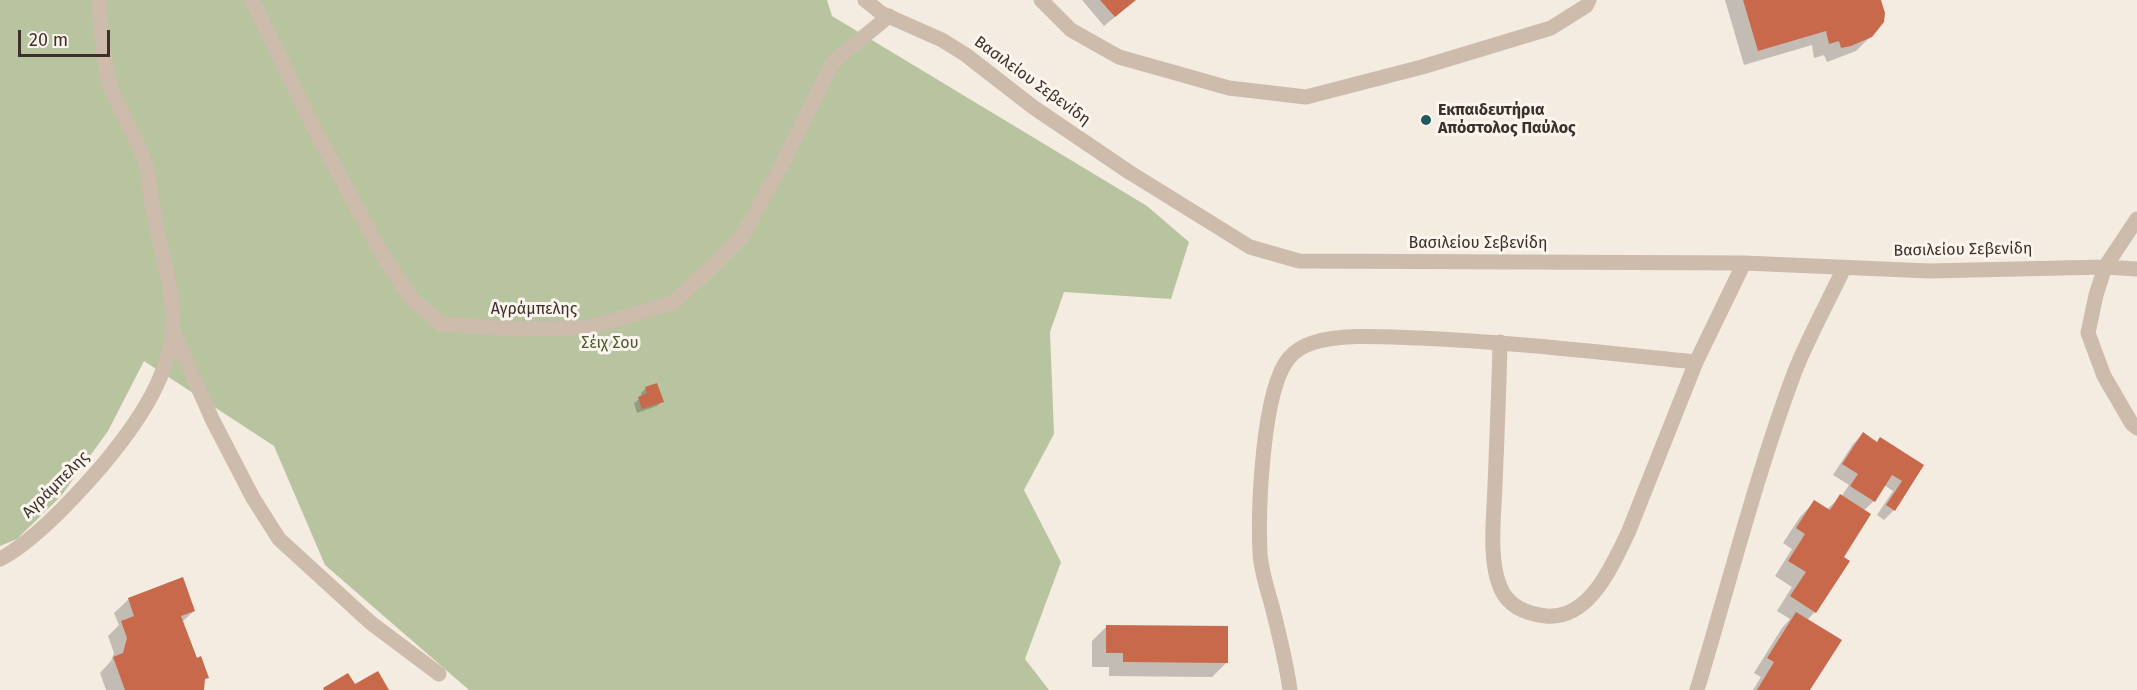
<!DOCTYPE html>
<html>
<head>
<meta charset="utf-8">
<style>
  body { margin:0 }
  #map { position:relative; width:2137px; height:690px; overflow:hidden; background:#f4ebe1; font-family:"Fira Sans",sans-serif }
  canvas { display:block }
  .scale { position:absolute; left:18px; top:30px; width:92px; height:27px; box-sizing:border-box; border:3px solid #3b302b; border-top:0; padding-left:8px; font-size:18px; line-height:21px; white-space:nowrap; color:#3b302b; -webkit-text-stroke:4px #fbf5ee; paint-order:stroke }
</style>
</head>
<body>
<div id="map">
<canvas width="2137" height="690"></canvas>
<div class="scale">20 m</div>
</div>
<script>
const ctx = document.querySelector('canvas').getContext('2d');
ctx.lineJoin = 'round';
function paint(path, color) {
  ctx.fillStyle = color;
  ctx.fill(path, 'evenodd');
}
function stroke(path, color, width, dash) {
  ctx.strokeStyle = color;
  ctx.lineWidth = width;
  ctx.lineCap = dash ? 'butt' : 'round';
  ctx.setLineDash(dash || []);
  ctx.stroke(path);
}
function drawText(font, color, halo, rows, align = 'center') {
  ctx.font = font + ' "Fira Sans",sans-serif';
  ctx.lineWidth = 6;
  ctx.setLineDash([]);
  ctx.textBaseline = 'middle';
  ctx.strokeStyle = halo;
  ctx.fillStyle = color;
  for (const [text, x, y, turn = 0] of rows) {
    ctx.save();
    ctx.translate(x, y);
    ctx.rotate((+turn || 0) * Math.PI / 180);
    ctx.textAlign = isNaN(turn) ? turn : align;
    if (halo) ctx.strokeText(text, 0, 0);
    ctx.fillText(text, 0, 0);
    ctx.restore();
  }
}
paint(new Path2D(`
  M0,0H827L832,16L1147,206L1189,242L1171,299L1064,292L1050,332L1054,434L1024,490L1061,562L1025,659L1049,690H469L325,565L274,446L144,361L108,431L61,496L17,539L0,546Z`), '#b8c4a0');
paint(new Path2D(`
  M1082,0H1135L1104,26Z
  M1725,0H1880L1871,36L1856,51L1827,62L1824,55L1814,58L1812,45L1744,65Z
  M646,388L662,401L657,406L637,413L634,403L642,397L641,393Z
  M1863,434L1876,443L1922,466L1894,510L1884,520L1877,515L1893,491L1884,485L1874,501L1863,511L1815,612L1807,620L1808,690H1753L1761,677L1754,673L1782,628L1790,619L1777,611L1792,587L1775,576L1792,549L1783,543L1800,517L1814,502L1826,510L1841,497L1849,485L1833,475L1853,444Z
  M129,599L194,611L182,622L196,660L207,677L204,681L203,690H106L100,673L111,661L114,653L108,636L119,625L114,613Z
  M1107,626L1227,662L1212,677L1109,676V667H1092V641Z`), '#0003');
paint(new Path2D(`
  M1100,0H1136L1115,17Z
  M1743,0H1881L1885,13L1884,22L1872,37L1851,46L1841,48L1839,41L1829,44L1826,31L1758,51Z
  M657,383L664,402L642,409L638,397L647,393L645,387Z
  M1863,432L1877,442L1880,437L1924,465L1895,511L1886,505L1902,481L1892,475L1875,502L1850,486L1858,474L1842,464Z
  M1840,494L1871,514L1844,557L1850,561L1816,613L1790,596L1806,572L1788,561L1805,534L1796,528L1814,500L1830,510Z
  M183,577L195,611L181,616L197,658L201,656L209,678L205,679L204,690H125L113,657L123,653L127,638L121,621L134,616L128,598Z
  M1796,612L1842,640L1810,690H1757L1774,662L1767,658Z
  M1106,625L1228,626V663L1123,662V653H1106Z
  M378,671L389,690H324L323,688L348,673L355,684Z`), '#c8694b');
stroke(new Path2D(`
  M252,0L315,130L383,256L411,298L441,324L514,329L587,328L673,303L720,259L743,235L785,158L833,62L889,16
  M865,0L881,13L942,40L966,55L1033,107L1129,172L1250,247L1299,261L1744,263L1929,271L2105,267L2137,269
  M1041,0L1071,30L1119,57L1229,88L1306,97L1422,67L1551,28L1586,6L1589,0
  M2137,219L2105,267L2096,295L2088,333L2104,376L2132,424L2137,428
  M173,331L212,419L253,498L279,539L371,623L439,674
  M1500,342C1499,390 1497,437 1495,485C1494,516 1488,561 1501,589C1509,607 1528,614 1546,616C1590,620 1612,565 1628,533L1696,362L1744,263
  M0,559C35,541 75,497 101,467C132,430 167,383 172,333C176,295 161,253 154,216C151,199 150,179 145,162C136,137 121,113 111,88C104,67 102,34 99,11L100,0
  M1290,690C1286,661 1279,634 1272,606C1267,588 1261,571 1260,553C1258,510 1262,390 1289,358C1295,351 1303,346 1312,343C1340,333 1389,337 1420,338C1512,342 1604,353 1696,362
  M1697,690C1729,584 1756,475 1795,371C1809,336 1828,302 1844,268`), '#cdbbac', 15);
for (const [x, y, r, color] of [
  [1426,120,6,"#1f5a5e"]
]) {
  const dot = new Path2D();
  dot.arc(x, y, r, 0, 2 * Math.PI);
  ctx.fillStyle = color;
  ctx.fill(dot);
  stroke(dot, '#fbf5ee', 2);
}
drawText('16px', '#3b302b', '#fbf5ee', [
  ["Βασιλείου Σεβενίδη",1032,81,36],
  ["Βασιλείου Σεβενίδη",1478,244],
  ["Βασιλείου Σεβενίδη",1963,250,-1],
  ["Αγράμπελης",534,310],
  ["Αγράμπελης",56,485,-45]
]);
drawText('bold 16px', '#3b302b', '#fbf5ee', [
  ["Εκπαιδευτήρια",1438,111],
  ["Απόστολος Παύλος",1438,129]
], 'left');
drawText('16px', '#4a5a2e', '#fbf5ee', [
  ["Σέιχ Σου",610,344]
]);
</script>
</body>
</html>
